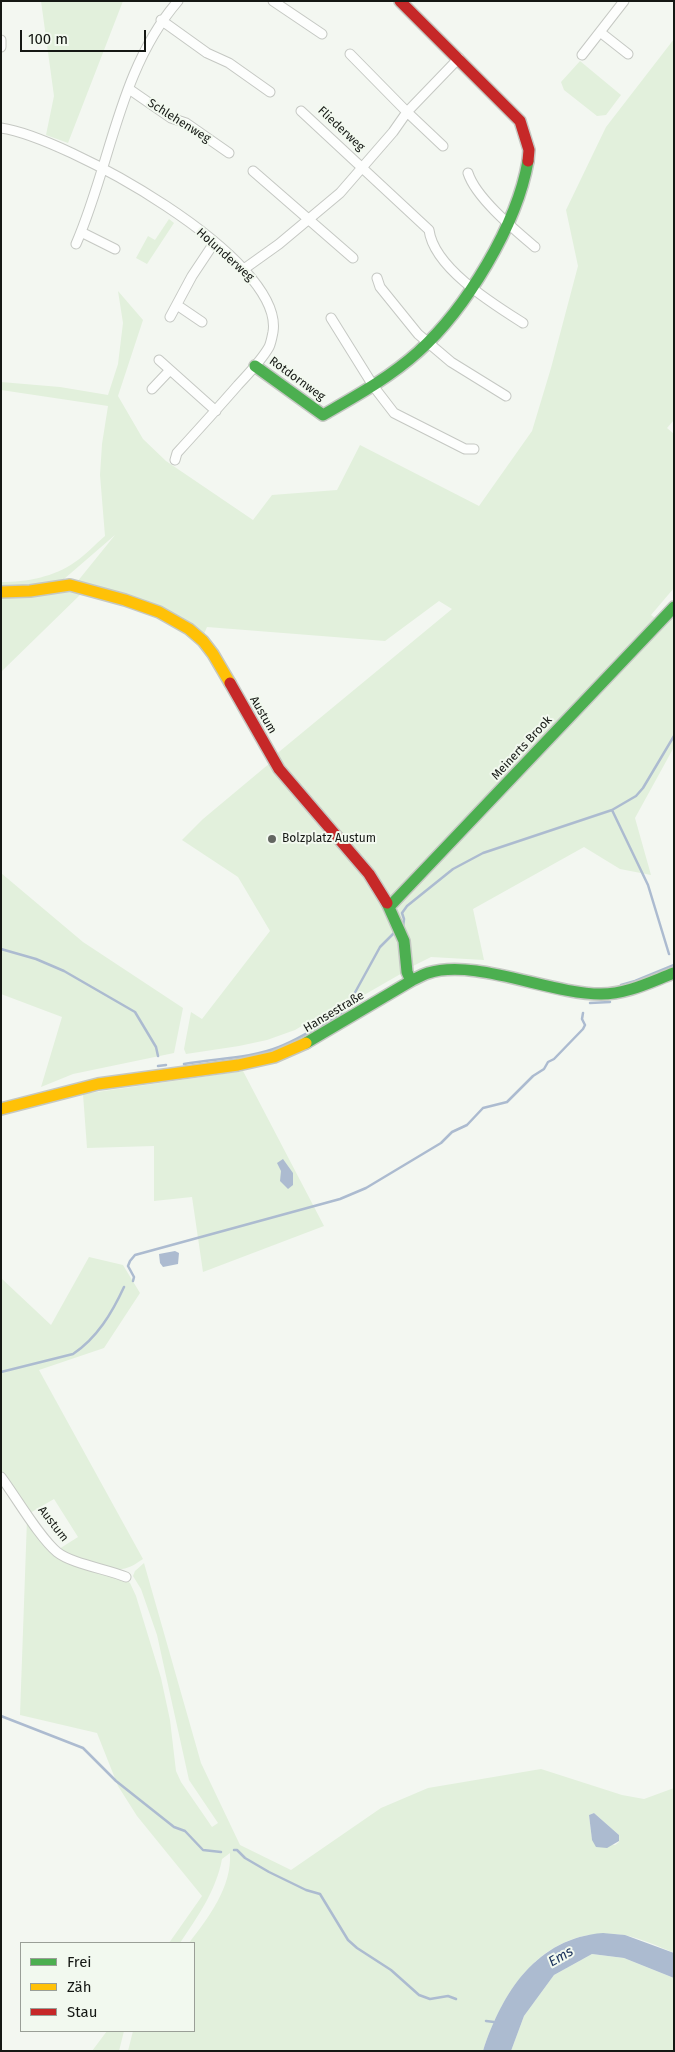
<!DOCTYPE html>
<html>
<head>
<meta charset="utf-8">
<style>
  body { margin:0 }
  #map { position:relative; width:675px; height:2052px; overflow:hidden; background:#f3f7f1; font-family:"Fira Sans",sans-serif }
  canvas { display:block }
  .frame { position:absolute; inset:0; border:2px solid #151814; pointer-events:none }
  .legend { position:absolute; left:20px; top:1942px; width:175px; height:90px; box-sizing:border-box; background:#f2f9ef; border:1px solid #9a9f97; margin:0; padding:6px 9px; list-style:none; font-size:15px; color:#151814 }
  .legend li { display:flex; align-items:center; gap:10px; height:25px }
  .legend b { width:25px; border:1px solid #9a9f97 }
  .scale { position:absolute; left:20px; top:30px; width:126px; height:22px; box-sizing:border-box; border:2px solid #151814; border-top:0; padding-left:6px; font-size:15px; line-height:18px; white-space:nowrap; color:#151814; -webkit-text-stroke:4px #f2f9ef; paint-order:stroke }
</style>
</head>
<body>
<div id="map">
<canvas width="675" height="2052"></canvas>
<div class="frame"></div>
<ul class="legend">
<li><b style="height:6px;background:#4caf50"></b>Frei</li>
<li><b style="height:6px;background:#ffc107"></b>Zäh</li>
<li><b style="height:6px;background:#c62828"></b>Stau</li>
</ul>
<div class="scale">100 m</div>
</div>
<script>
const ctx = document.querySelector('canvas').getContext('2d');
ctx.lineJoin = 'round';
function paint(path, color) {
  ctx.fillStyle = color;
  ctx.fill(path, 'evenodd');
}
function stroke(path, color, width, dash) {
  ctx.strokeStyle = color;
  ctx.lineWidth = width;
  ctx.lineCap = dash ? 'butt' : 'round';
  ctx.setLineDash(dash || []);
  ctx.stroke(path);
}
function drawText(font, color, halo, rows, align = 'center') {
  ctx.font = font + ' "Fira Sans",sans-serif';
  ctx.lineWidth = 4;
  ctx.setLineDash([]);
  ctx.textBaseline = 'middle';
  ctx.strokeStyle = halo;
  ctx.fillStyle = color;
  for (const [text, x, y, turn = 0] of rows) {
    ctx.save();
    ctx.translate(x, y);
    ctx.rotate((+turn || 0) * Math.PI / 180);
    ctx.textAlign = isNaN(turn) ? turn : align;
    if (halo) ctx.strokeText(text, 0, 0);
    ctx.fillText(text, 0, 0);
    ctx.restore();
  }
}
paint(new Path2D(`
  M41,1H123L68,143L46,135L54,96Z
  M674,39V420L667,428L674,434V588L651,615L665,625L674,616V747L635,818L651,875L620,869L584,847L473,909L484,960L431,957L409,968L392,907L274,756L452,609L439,601L385,641L207,627L204,634L77,582L115,535L64,579L44,584L1,586V582C27,582 54,577 75,562C86,555 95,544 105,536L100,475L102,444L108,406L1,390V382L60,387L108,395L118,364L123,323L118,291L143,320L118,396L143,439L166,461L253,520L272,495L337,490L360,445L479,506L532,431L551,368L578,266L566,210L606,127Z
  M580,61L621,95L606,115L597,116L564,90L561,82Z
  M169,219L174,223L147,264L136,258L148,236L155,240Z
  M70,590L83,592L1,672V595Z
  M270,763L367,875L402,942L404,972L357,999L339,1004L295,1030L267,1040L239,1046L186,1054L184,1049L191,1012L202,1019L270,931L238,877L182,840L203,819Z
  M1,873L83,942L183,1008L174,1053L73,1074L41,1087L62,1017L1,994Z
  M243,1071L324,1226L203,1272L192,1197L154,1201V1146L87,1148L83,1094Z
  M89,1257L123,1265L140,1293L104,1348L39,1370L143,1559C137,1563 130,1568 122,1569C111,1571 68,1556 59,1549L78,1537L54,1499L30,1513L1,1472V1278L51,1325Z
  M27,1519L55,1553L124,1579L130,1583L136,1596L161,1678L170,1720L176,1771L181,1782L212,1827L218,1823L189,1780L157,1635L141,1589L133,1576L135,1571L144,1563L201,1763L240,1845L291,1870L381,1808L428,1788L541,1769L622,1795L644,1799L674,1788V1953C658,1946 640,1938 623,1935C547,1924 504,1986 483,2051H128L133,2031H194V1943H189C209,1917 232,1887 230,1853L222,1859C216,1891 198,1916 180,1943H169L202,1896L137,1816L118,1786L97,1733L20,1715ZM594,1813L619,1835V1842L615,1845L592,1840L589,1815Z
  M592,1954L624,1958L674,1978V2051H511L524,2016L554,1975Z
  M107,2031H124L119,2051H92Z`), '#e2f0dc');
paint(new Path2D(`
  M283,1159L293,1173V1185L288,1189L280,1181L281,1171L277,1163Z
  M175,1251L179,1253L178,1264L163,1267L160,1263L159,1254Z
  M594,1813L619,1835V1841L607,1848L596,1847L592,1840L589,1815Z
  M603,1933L625,1935L674,1953V1978L624,1958L592,1954L554,1975L524,2016L511,2051H483C502,1992 537,1938 603,1933Z`), '#acbbd0');
stroke(new Path2D(`
  M612,810L648,885L669,954
  M403,927L404,919L402,913L407,906L453,869L483,853L612,810L636,796L643,788L674,736
  M1,949L36,959L64,971L135,1012L156,1047L158,1056
  M621,985L635,981L674,965
  M352,998L380,947L396,931
  M590,1003L610,1002
  M184,1064C215,1058 249,1059 279,1047C302,1038 323,1024 344,1011
  M158,1066L166,1065
  M133,1281L134,1277L128,1266L130,1261L135,1255L340,1199L366,1188L441,1143L452,1132L467,1125L483,1108L507,1102L533,1076L544,1069L548,1062L554,1059L583,1029L585,1025L582,1019L583,1013
  M1,1372L73,1354C97,1338 112,1313 124,1287
  M1,1716L83,1748L116,1781L174,1827L185,1831L203,1850L221,1852
  M234,1850H237L245,1858L269,1872L306,1890L320,1894L348,1940L357,1948L391,1970L419,1995L430,1999L448,1996L456,1999
  M486,2021L494,2022`), '#acbbd0', 2.5);
const street = new Path2D(`
  M273,1L322,34
  M161,20L207,53L229,63L270,92
  M600,32L628,54
  M1,40V47
  M350,54L407,112L443,146
  M582,55L624,1
  M129,89L171,118L186,123L229,153
  M301,111L429,230C434,268 493,304 523,323
  M1,128C65,137 285,258 273,332C272,337 271,343 269,347C261,361 249,373 238,385C218,408 198,430 177,453L175,460
  M253,171L353,258
  M468,173C476,198 515,230 535,247
  M81,232L115,249
  M76,244C111,164 119,69 178,1
  M244,269L279,244L340,193L393,132L407,112L459,58
  M377,278L380,287L418,334L451,362L506,396
  M177,305L202,322
  M170,317L192,276L214,243
  M331,318L374,387L394,413L465,449H474
  M159,360L216,411
  M152,389L170,370
  M1,1477C16,1497 39,1537 57,1552C72,1564 107,1569 126,1577`);
const fast = new Path2D(`
  M255,366L323,415C356,396 389,378 418,352C466,309 517,225 528,161
  M387,903L404,941L407,972L411,981
  M389,907L674,607
  M306,1043L411,981C417,978 422,975 428,973C475,958 550,994 601,994C627,994 650,982 674,973`);
const slow = new Path2D(`
  M1,592L30,591L70,585L125,600L159,612L189,629L203,641L213,654L230,683
  M1,1109L98,1084L238,1065L274,1057L306,1043`);
const jam = new Path2D(`
  M400,1L520,121L529,150L528,161
  M230,683L279,769L369,874L387,903`);
stroke(street, '#c5c8c3', 11);
stroke(fast, '#c5c8c3', 14);
stroke(slow, '#c5c8c3', 14);
stroke(jam, '#c5c8c3', 14);
stroke(street, '#fdfefd', 9);
stroke(fast, '#4caf50', 11);
stroke(slow, '#ffc107', 11);
stroke(jam, '#c62828', 11);
for (const [x, y, r, color] of [
  [272,839,5,"#636661"]
]) {
  const dot = new Path2D();
  dot.arc(x, y, r, 0, 2 * Math.PI);
  ctx.fillStyle = color;
  ctx.fill(dot);
  stroke(dot, '#f2f9ef', 2);
}
drawText('12px', '#151814', '#f2f9ef', [
  ["Schlehenweg",179,121,32],
  ["Fliederweg",341,129,43],
  ["Holunderweg",225,255,42],
  ["Rotdornweg",297,379,36],
  ["Austum",263,715,60],
  ["Meinerts Brook",522,748,-47],
  ["Hansestraße",334,1012,-31],
  ["Austum",53,1524,52]
]);
drawText('12px', '#151814', '#f2f9ef', [
  ["Bolzplatz Austum",282,839]
], 'left');
drawText('italic 14px', '#162e59', '#f2f9ef', [
  ["Ems",561,1957,-30]
]);
</script>
</body>
</html>
